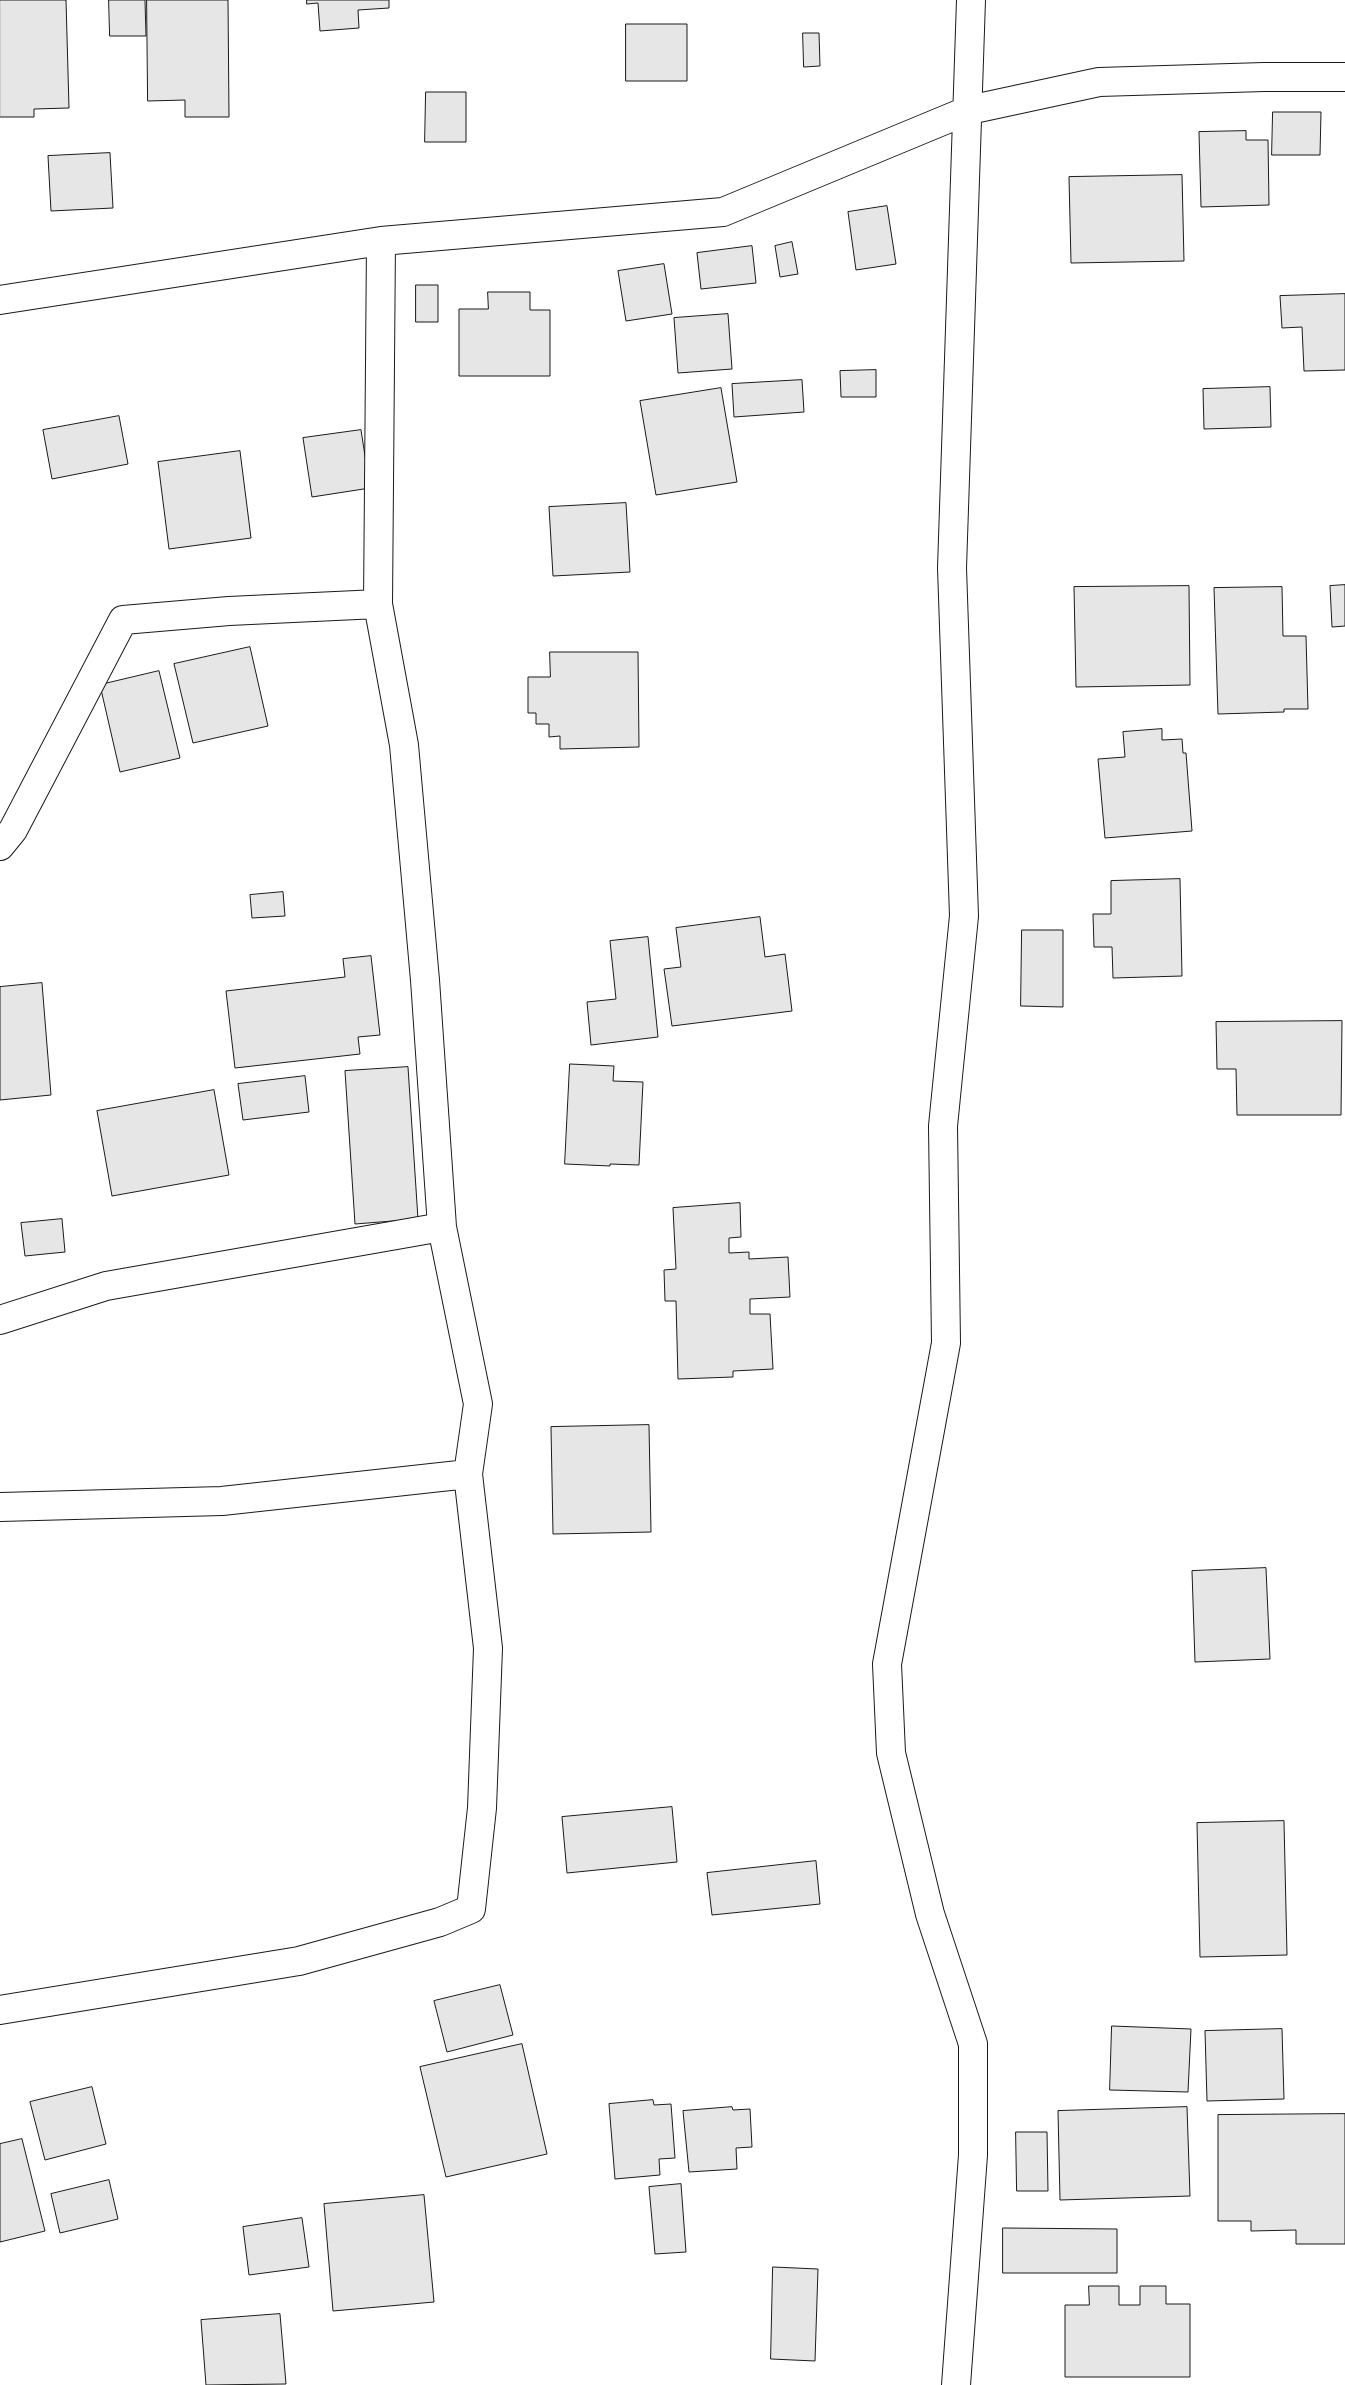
<!DOCTYPE html>
<html>
<head>
<meta charset="utf-8">
<style>
  body { margin:0 }
  canvas { display:block; background:#fff }
</style>
</head>
<body>
<canvas width="1345" height="2385"></canvas>
<script>
const ctx = document.querySelector('canvas').getContext('2d');
ctx.lineJoin = 'round';
function paint(path, color) {
  ctx.fillStyle = color;
  ctx.fill(path, 'evenodd');
}
function stroke(path, color, width, dash) {
  ctx.strokeStyle = color;
  ctx.lineWidth = width;
  ctx.lineCap = dash ? 'butt' : 'round';
  ctx.setLineDash(dash || []);
  ctx.stroke(path);
}
const building = new Path2D(`
  M0,0H66L69,108L34,109V117H0Z
  M109,0H145L146,36H110Z
  M147,0H228L229,117H185V100L148,101Z
  M307,0H389V8L358,10L359,28L320,31L318,3L307,4Z
  M626,24H687V81H626Z
  M803,33H819L820,66L804,67Z
  M426,92H466V142H425Z
  M1273,112H1321L1320,155H1272Z
  M1246,131V140H1268L1269,205L1201,207L1199,132Z
  M110,153L113,208L51,211L48,156Z
  M1182,175L1184,261L1071,263L1069,177Z
  M887,206L896,264L856,270L848,212Z
  M792,242L798,274L780,277L775,246Z
  M752,246L756,283L701,289L697,253Z
  M664,264L672,314L626,321L618,271Z
  M416,285H438V322H416Z
  M488,292H530V310H550V376H459V309H488Z
  M1345,294V370L1304,371L1302,327L1282,328L1280,296Z
  M728,314L732,369L678,373L674,318Z
  M876,370V397H841L840,371Z
  M802,380L804,412L734,417L732,384Z
  M1270,387L1271,427L1204,429L1203,389Z
  M721,388L737,482L656,495L640,401Z
  M119,416L128,464L52,479L43,430Z
  M361,430L370,488L312,497L303,438Z
  M240,451L251,538L169,549L158,462Z
  M626,503L630,572L553,576L549,507Z
  M1345,585V626L1332,627L1330,586Z
  M1189,586L1190,685L1076,687L1074,587Z
  M1282,587L1283,636H1306L1308,709H1284V712L1218,714L1214,588Z
  M250,647L268,726L193,743L174,664Z
  M550,652H638L639,747L560,749V736L549,737V724H536V713H528V677H550Z
  M159,671L180,758L120,772L100,685Z
  M1162,729V740L1182,739L1183,753H1186L1192,831L1105,838L1098,759L1125,757L1123,732Z
  M1180,879L1182,976L1113,978L1112,947H1094L1093,914H1111V881Z
  M283,892L285,916L252,918L250,895Z
  M760,917L765,957L785,954L792,1011L672,1026L664,969L681,967L676,928Z
  M1022,930H1063V1007L1021,1006Z
  M648,937L658,1037L591,1045L587,1002L616,999L610,941Z
  M371,956L380,1035L358,1037L360,1054L235,1068L226,991L345,977L343,959Z
  M42,983L51,1095L0,1100V987Z
  M1342,1021L1341,1115H1237L1236,1069H1217L1216,1022Z
  M570,1064L614,1066L613,1081L643,1082L639,1165L610,1164V1166L565,1164Z
  M408,1067L418,1219L355,1224L345,1071Z
  M305,1076L309,1112L243,1120L238,1084Z
  M214,1090L229,1175L112,1196L97,1111Z
  M740,1203L741,1237L729,1238V1253L749,1252V1259L788,1257L790,1297L750,1299V1314H770L773,1369L733,1371V1377L678,1379L676,1301H665L664,1270L676,1269L673,1208Z
  M62,1219L65,1252L25,1256L21,1223Z
  M649,1425L651,1532L553,1534L551,1427Z
  M1266,1568L1270,1659L1195,1662L1192,1571Z
  M672,1807L677,1862L567,1873L562,1817Z
  M1284,1821L1287,1955L1200,1957L1197,1823Z
  M816,1861L820,1904L712,1915L707,1873Z
  M500,1985L513,2035L447,2052L434,2001Z
  M1112,2026L1191,2029L1188,2092L1110,2090Z
  M1282,2029L1284,2099L1207,2101L1205,2031Z
  M522,2044L547,2154L446,2177L420,2067Z
  M92,2087L106,2144L45,2160L30,2102Z
  M653,2100L654,2105L671,2104L675,2158L659,2159L660,2175L615,2179L609,2104Z
  M732,2107L733,2110L750,2109L752,2147L736,2148L737,2169L689,2172L683,2111Z
  M1187,2107L1190,2196L1060,2200L1058,2111Z
  M1345,2114V2244H1296V2230L1251,2231V2221H1218V2115Z
  M1016,2132H1047L1048,2191H1017Z
  M22,2139L45,2231L0,2242V2144Z
  M109,2180L118,2219L60,2233L51,2194Z
  M681,2184L686,2252L655,2254L649,2187Z
  M424,2195L434,2302L333,2311L324,2204Z
  M302,2218L309,2267L249,2275L243,2227Z
  M1003,2228L1117,2229V2273H1003Z
  M773,2267L818,2269L815,2361L771,2359Z
  M1089,2286H1119V2305H1140V2286H1166V2304H1190V2377H1065V2305H1089Z
  M280,2314L286,2384L206,2385L201,2320Z`);
paint(building, '#e6e6e6');
stroke(building, '#1a1a1a', 1);
const street = new Path2D(`
  M0,300L381,241L723,212L969,110L1099,82L1264,77H1345
  M0,846L13,830L123,620L229,611L378,604
  M0,1320L106,1286L442,1227
  M0,1507L222,1501L468,1474
  M0,2010L299,1961L440,1922L471,1909L482,1808L488,1648L468,1474L478,1404L442,1227L425,980L404,745L378,604L381,241
  M956,2385L973,2155V2044L930,1914L891,1753L887,1664L946,1343L943,1126L964,916L952,568L971,0`);
stroke(street, '#1a1a1a', 30);
stroke(street, '#fff', 28);
</script>
</body>
</html>
